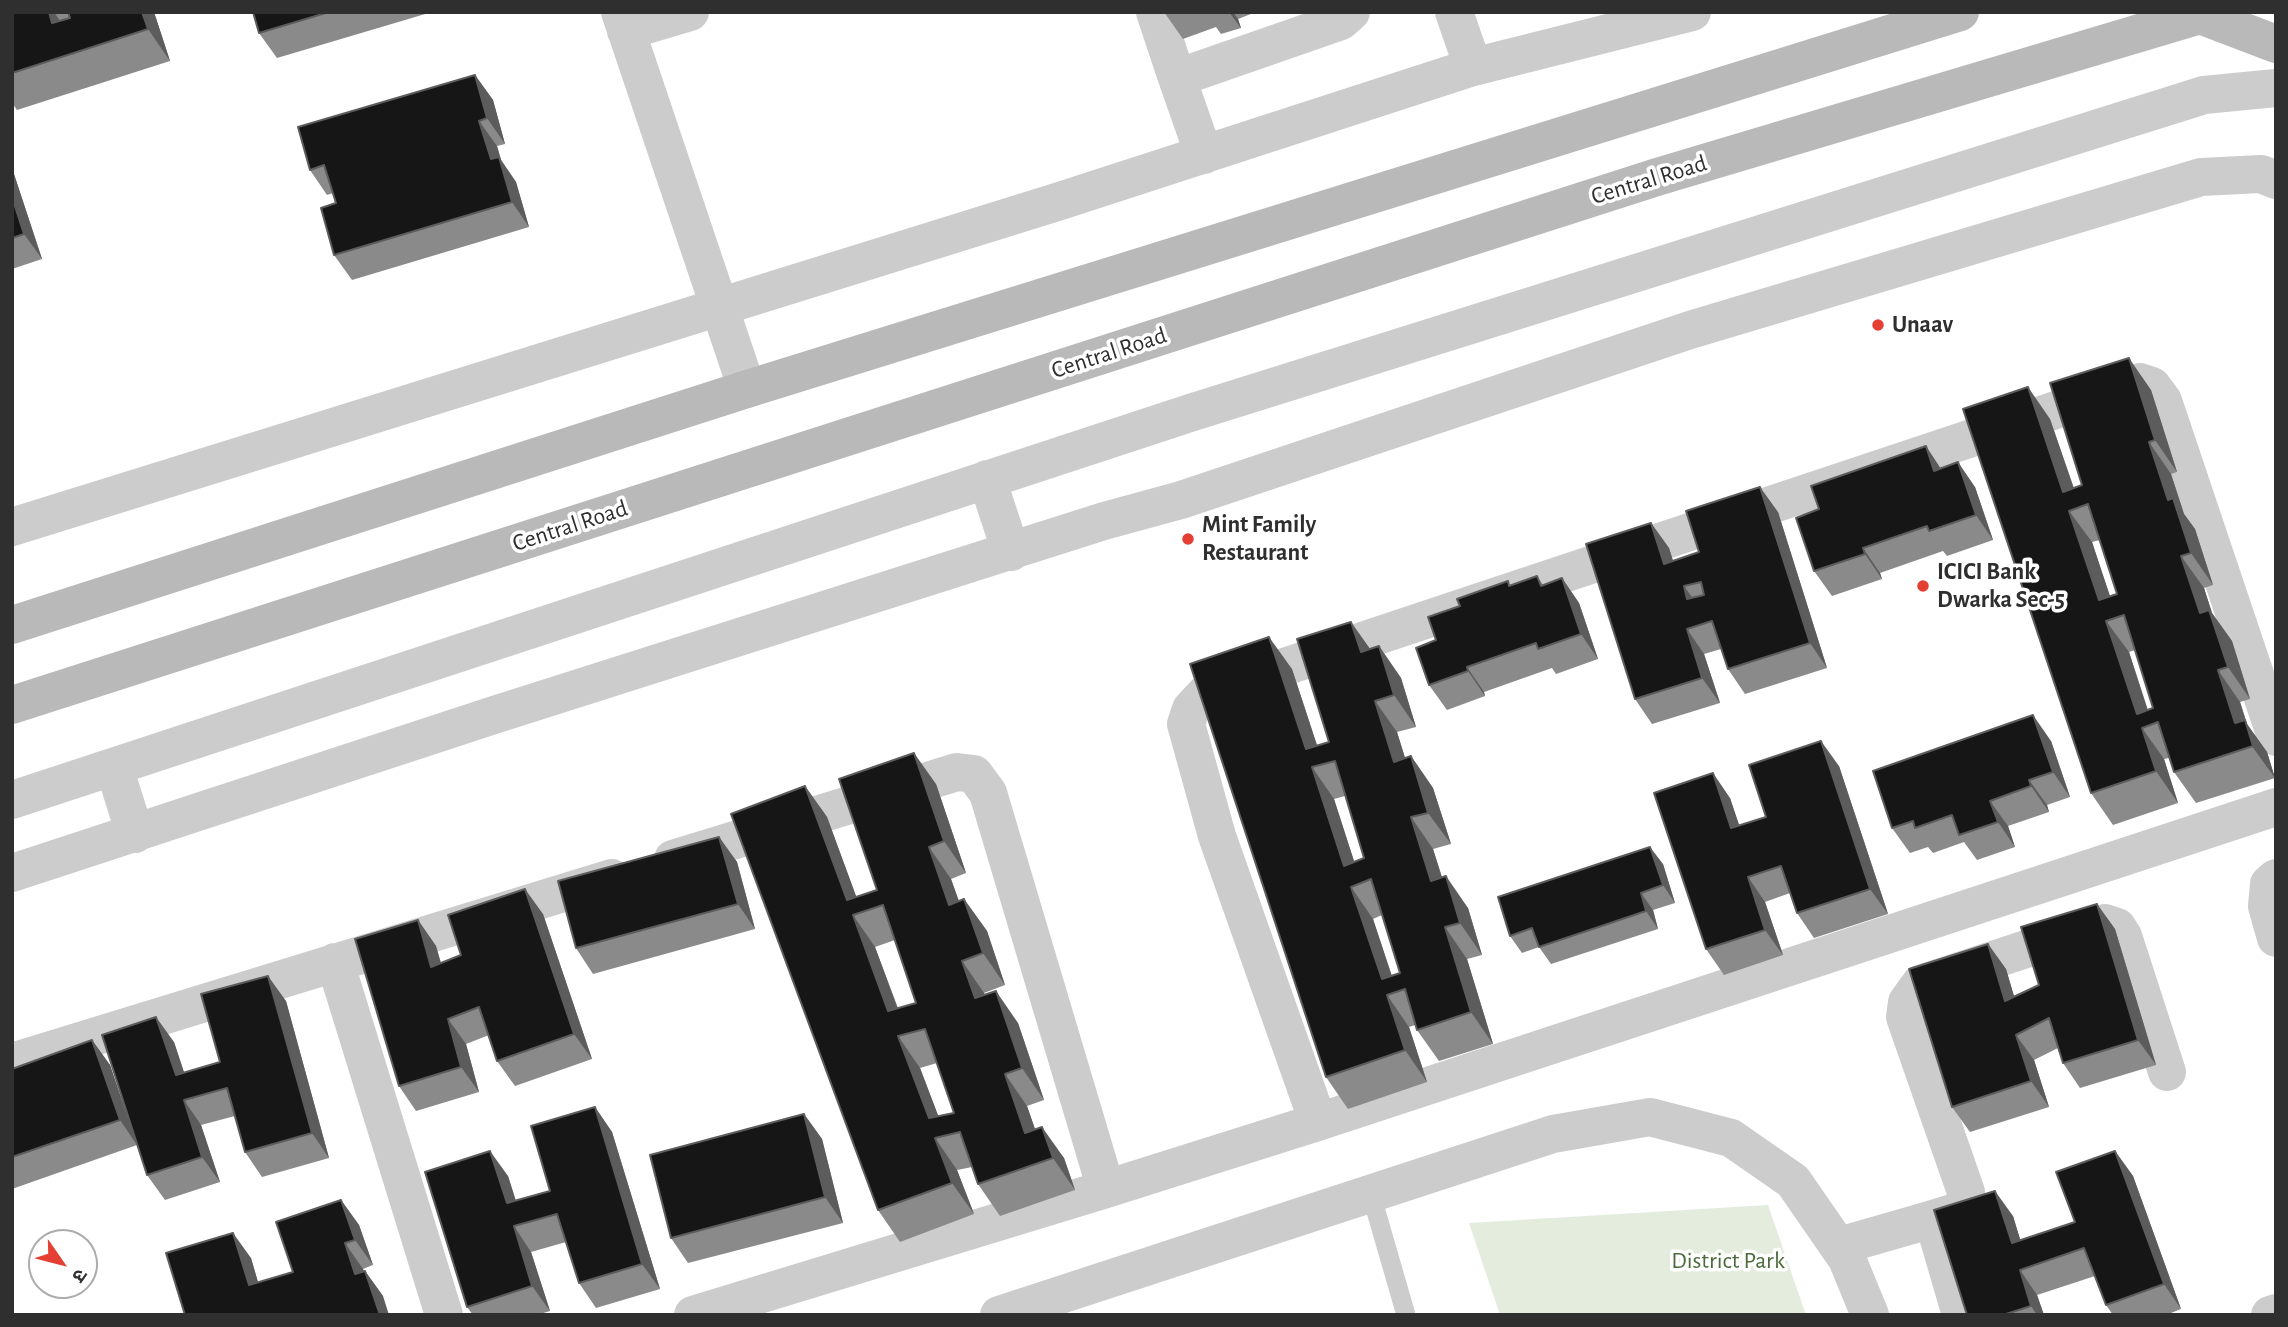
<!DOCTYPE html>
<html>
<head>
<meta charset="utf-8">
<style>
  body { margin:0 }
  #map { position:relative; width:2288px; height:1327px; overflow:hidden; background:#fff; font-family:"Alegreya Sans","Noto Sans Devanagari",sans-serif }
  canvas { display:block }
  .frame { position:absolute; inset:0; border:14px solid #2f2f2f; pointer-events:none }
  .north { position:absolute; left:28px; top:1229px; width:70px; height:70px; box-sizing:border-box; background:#fff; border:2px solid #acacac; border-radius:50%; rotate:125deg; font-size:19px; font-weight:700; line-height:28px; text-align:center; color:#2f2f2f }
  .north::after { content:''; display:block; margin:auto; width:24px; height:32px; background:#e53e33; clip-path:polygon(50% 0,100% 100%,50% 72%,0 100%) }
</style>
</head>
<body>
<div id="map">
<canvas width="2288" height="1327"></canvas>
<div class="frame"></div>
<div class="north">उ</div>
</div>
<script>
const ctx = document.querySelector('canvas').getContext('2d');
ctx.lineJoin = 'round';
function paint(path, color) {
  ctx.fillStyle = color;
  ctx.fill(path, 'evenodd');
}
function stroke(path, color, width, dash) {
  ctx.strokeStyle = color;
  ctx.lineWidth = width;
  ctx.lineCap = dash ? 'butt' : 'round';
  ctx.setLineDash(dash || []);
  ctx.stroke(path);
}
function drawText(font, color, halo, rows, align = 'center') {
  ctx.font = font + ' "Alegreya Sans",sans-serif';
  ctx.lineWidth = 7;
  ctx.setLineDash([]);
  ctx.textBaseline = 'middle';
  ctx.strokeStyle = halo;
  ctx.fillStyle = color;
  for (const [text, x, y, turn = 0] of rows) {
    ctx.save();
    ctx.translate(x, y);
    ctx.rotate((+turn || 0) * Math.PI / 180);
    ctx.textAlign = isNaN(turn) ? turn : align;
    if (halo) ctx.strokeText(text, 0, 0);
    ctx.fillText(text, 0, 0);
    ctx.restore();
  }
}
paint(new Path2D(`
  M1768,1205L1806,1315H1500L1469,1223Z`), '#e3ecdd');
stroke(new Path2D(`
  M1371,1194L1406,1315`), '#ccc', 19);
stroke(new Path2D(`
  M620,12L747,389
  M1155,12L1177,78L1341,21L1351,12
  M1454,12L1473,67
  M626,31L690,12
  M1177,78L1204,155
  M987,479L1011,552
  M12,527L1060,201L1473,67L1692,12
  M114,767L135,834
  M12,800L1190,413L2204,95L2276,88
  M673,859L957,772L974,774L988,793L1106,1189
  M12,873L494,715L1104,521L1181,500L1690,330L2201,177L2261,174L2276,180
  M2276,878L2269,884L2267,906L2276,938
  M335,962L444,1315
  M12,1062L612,878
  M1318,1122L1217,836L1186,724L1191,709L1206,693L2140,382L2152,386L2163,401L2276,737
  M1933,1219L1956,1212L1965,1206L1966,1192L1905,1017L1907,1002L1920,984L2105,923L2117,927L2123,936L2167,1072
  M1839,1246L1933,1219L1961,1315
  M693,1315L1106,1189L1318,1122L2276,807
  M999,1315L1553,1134L1650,1117L1731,1138L1793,1181L1847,1259L1870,1315
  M2270,1315L2276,1313`), '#ccc', 38);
stroke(new Path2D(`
  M2200,15L2276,44
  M12,625L747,389L1960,12
  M12,705L1657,177L2210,12`), '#b9b9b9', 38);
paint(new Path2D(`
  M12,12H154L170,61L17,110L12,103Z
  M253,12H432L277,58L259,33Z
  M1164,12H1256L1238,19L1241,28L1221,34L1216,27L1183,39Z
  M475,75L493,100L505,144L497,146L501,160L516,182L529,227L352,280L334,255L336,203L333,193L327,195L310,170Z
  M12,168L42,259L12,269Z
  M2151,390L2177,472L2171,474L2184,514L2195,529L2213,585L2204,588L2212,613L2232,641L2250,699L2240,702L2247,724L2267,752L2275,778L2196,803L2174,772L2169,758L2164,759L2178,803L2113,825L2091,793L2050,419L2074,488L2082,485ZM2100,540L2117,594L2110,597L2092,542ZM2135,650L2153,708L2148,710L2129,652Z
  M1941,468L1975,487L1993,540L1947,556L1943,551L1880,573L1882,579L1832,596L1814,571Z
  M1778,512L1827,668L1745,694L1728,669L1721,649L1704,654L1720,703L1652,724L1635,699L1651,523L1669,548L1673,561L1699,552Z
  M1537,576L1543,585L1562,578L1579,603L1598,659L1556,674L1552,668L1484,692L1485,696L1447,710L1429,685L1436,640L1460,606Z
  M1379,646L1401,678L1416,727L1397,732L1405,758L1411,756L1433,788L1451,844L1433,849L1442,877L1468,908L1482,955L1467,959L1493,1044L1439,1061L1417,1030L1415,1025L1409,1027L1427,1082L1348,1109L1326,1077L1292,669L1317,745L1329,742L1370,649ZM1345,796L1364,858L1354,861L1334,799ZM1382,915L1400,973L1392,976L1373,919Z
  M2051,741L2070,797L2047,805L2049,812L2008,826L2015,847L1977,860L1964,842L1933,853L1928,847L1910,853L1892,828Z
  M1839,766L1888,914L1814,938L1797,913L1790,893L1765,902L1783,955L1724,975L1706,949L1730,798L1739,826L1766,817Z
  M936,784L966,873L951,879L959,901L964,899L987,931L1005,985L984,993L985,995L1018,1023L1044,1100L1027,1106L1035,1129L1064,1158L1075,1190L1000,1216L978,1184L972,1167L957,1170L974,1214L900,1242L878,1210L805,786L827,817L856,897L877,890ZM895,940L916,1003L898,1008L875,947ZM937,1063L954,1113L938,1116L920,1068Z
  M719,837L737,862L755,929L593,974L576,948Z
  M1663,864L1675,903L1653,910L1658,929L1551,964L1539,947L1522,953L1510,936Z
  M2097,904L2115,929L2156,1065L2080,1088L2063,1063L2058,1048L2034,1060L2049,1107L1970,1132L1952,1107L1988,944L2006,969L2014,997L2039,985Z
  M543,914L592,1059L515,1086L497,1061L489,1035L466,1044L479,1092L416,1111L399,1086L418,920L436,946L441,963L461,955Z
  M286,1001L329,1158L262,1177L245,1152L235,1116L201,1125L220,1182L165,1200L147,1175L137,1145L12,1189V1069L92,1040L110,1065L136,1141L174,1042L184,1072L220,1062Z
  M595,1107L612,1132L660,1289L596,1308L579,1283L566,1242L531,1252L550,1311L537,1315H473L467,1307L508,1176L516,1201L550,1191Z
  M804,1114L822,1139L843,1223L688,1263L671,1238Z
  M2115,1151L2133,1176L2181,1309L2166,1315H2113L2106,1305L2095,1276L2037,1295L2044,1315H1967L2013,1216L2020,1240L2075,1222Z
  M341,1200L359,1225L373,1265L363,1269L364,1271H365L383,1296L185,1315L251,1258L258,1282L293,1272Z`), '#8a8a8a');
paint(new Path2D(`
  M49,12H54L67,31L74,55L52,23Z
  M142,12H154L170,61L148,29Z
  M1229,12H1233L1238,19L1241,28Z
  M475,75L493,100L505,144L487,118Z
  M479,121L497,146L501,160L516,182L529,227L512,202L491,159Z
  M12,168L42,259L24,234L12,197Z
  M2129,358L2151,390L2177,472L2155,440Z
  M2028,387L2050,419L2080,507L2063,492Z
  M2149,442L2171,474L2184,514L2195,529L2213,585L2191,553L2168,500Z
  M1926,446L1943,472L1934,471Z
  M1958,462L1975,487L1993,540L1976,515Z
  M1760,487L1778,512L1827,668L1810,643Z
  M2069,511L2092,542L2117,617L2099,600Z
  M1651,523L1669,548L1682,589L1664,564Z
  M1863,548L1880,573L1882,579L1865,554Z
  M2181,556L2204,588L2212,613L2232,641L2250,699L2228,667L2200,613Z
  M1562,578L1579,603L1598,659L1581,634Z
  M1684,586L1702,611L1705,624L1687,599Z
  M2106,621L2129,652L2152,724L2137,714Z
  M1351,622L1373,653L1361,652Z
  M1687,629L1704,654L1720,703L1702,678Z
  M1269,637L1292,669L1323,764L1306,749Z
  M1379,646L1401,678L1416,727L1394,695Z
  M1467,667L1484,692L1485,696L1468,671Z
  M2218,670L2240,702L2247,724L2267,752L2275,778L2235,723Z
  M1375,701L1397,732L1416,793L1394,762Z
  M2033,715L2051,741L2070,797L2053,772Z
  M2142,728L2164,759L2178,803L2156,771Z
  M1821,741L1839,766L1888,914L1870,889Z
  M914,753L936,784L966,873L944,841Z
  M1411,756L1433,788L1451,844L1428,813Z
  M1312,767L1334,799L1361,883L1344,866Z
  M1713,773L1730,798L1749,854L1731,828Z
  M2029,780L2047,805L2049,812L2031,786Z
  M805,786L827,817L862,912L847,900Z
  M1990,801L2008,826L2015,847L1998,822Z
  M1411,817L1433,849L1453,913L1431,881Z
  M719,837L737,862L755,929L738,904Z
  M929,847L951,879L971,936L949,905Z
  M1650,847L1663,864L1675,903L1663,885Z
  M1446,876L1468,908L1482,955L1460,923Z
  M1748,877L1765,902L1783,955L1765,930Z
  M1351,887L1373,919L1397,992L1382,979Z
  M525,889L543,914L592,1059L574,1034Z
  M1641,893L1653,910L1658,929L1646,911Z
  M964,899L987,931L1005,985L983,953Z
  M2097,904L2115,929L2156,1065L2138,1040Z
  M853,915L875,947L907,1034L888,1011Z
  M418,920L436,946L449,992L431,967Z
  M1445,927L1467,959L1493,1044L1471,1012Z
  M1988,944L2006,969L2023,1026L2005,1001Z
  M962,961L984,993L998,1030L975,998Z
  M268,976L286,1001L329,1158L312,1133Z
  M996,991L1018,1023L1044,1100L1022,1068Z
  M1387,995L1409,1027L1427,1082L1405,1050Z
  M156,1017L174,1042L193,1100L176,1075Z
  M448,1019L466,1044L479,1092L461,1067Z
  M2016,1035L2034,1060L2049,1107L2031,1081Z
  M898,1036L920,1068L946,1136L929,1118Z
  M92,1040L110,1065L137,1145L120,1120Z
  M1005,1074L1027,1106L1046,1161L1025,1133Z
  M184,1100L201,1125L220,1182L202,1157Z
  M595,1107L612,1132L660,1289L642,1264Z
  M804,1114L822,1139L843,1223L825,1197Z
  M1042,1127L1064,1158L1075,1190L1053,1158Z
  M935,1138L957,1170L974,1214L952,1183Z
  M490,1151L508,1176L523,1224L507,1203Z
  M2115,1151L2133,1176L2181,1309L2164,1284Z
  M1995,1191L2013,1216L2029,1268L2012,1243Z
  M341,1200L359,1225L373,1265L355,1240Z
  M514,1226L531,1252L550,1311L532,1286Z
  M233,1233L251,1258L266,1310L249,1285Z
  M345,1243L363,1269L373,1300L355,1274Z
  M2020,1270L2037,1295L2044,1315H2037L2031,1306Z
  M365,1271L383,1296L389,1315H380Z`), '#5c5c5c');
const building = new Path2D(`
  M12,12H49L52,23L70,18L68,12H142L148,29L12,73Z
  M253,12H329L259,33Z
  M475,75L487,118L479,121L491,159L499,157L512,202L334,255L321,208L336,203L324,165L310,170L298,127Z
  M12,197L24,234L12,238Z
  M2129,358L2155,440L2149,442L2168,500L2173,498L2191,553L2181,556L2200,613L2209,610L2228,667L2218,670L2235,723L2245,720L2253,746L2174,772L2158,722L2142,728L2156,771L2091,793L1963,409L2028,387L2063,492L2082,485L2050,383ZM2088,504L2117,594L2099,600L2069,511ZM2124,615L2153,708L2137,714L2106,621Z
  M1926,446L1934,471L1958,462L1976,515L1929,531L1927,526L1863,548L1865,554L1814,571L1796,518L1819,509L1811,486Z
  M1760,487L1810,643L1728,669L1712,621L1687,629L1702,678L1635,699L1586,544L1651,523L1664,564L1699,552L1686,511ZM1701,582L1704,595L1687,599L1684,586Z
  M1537,576L1541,586L1562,578L1581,634L1538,649L1536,643L1467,667L1468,671L1429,685L1416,648L1436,640L1428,617L1460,606L1457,599L1508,581L1509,586Z
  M1351,622L1361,652L1379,646L1394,695L1375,701L1394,762L1411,756L1428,813L1411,817L1431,881L1446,876L1460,923L1445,927L1471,1012L1417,1030L1405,989L1387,995L1405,1050L1326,1077L1190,664L1269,637L1306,749L1329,742L1297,639ZM1335,761L1364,858L1344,866L1312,767ZM1371,879L1400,973L1382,979L1351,887Z
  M2033,715L2053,772L2029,780L2031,786L1990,801L1998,822L1959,835L1952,815L1915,828L1913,821L1892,828L1873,771Z
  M1821,741L1870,889L1797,913L1781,866L1748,877L1765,930L1706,949L1654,793L1713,773L1731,828L1766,817L1749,765Z
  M914,753L944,841L929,847L949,905L964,899L983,953L962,961L975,998L996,991L1022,1068L1005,1074L1025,1133L1042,1127L1053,1158L978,1184L960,1132L935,1138L952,1183L878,1210L731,814L805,786L847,900L877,890L839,779ZM883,905L916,1003L888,1011L853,915ZM925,1029L954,1113L929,1118L898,1036Z
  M719,837L738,904L576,948L558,881Z
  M1650,847L1663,885L1641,893L1646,911L1539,947L1532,928L1510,936L1498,897Z
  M525,889L574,1034L497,1061L479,1007L448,1019L461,1067L399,1086L355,939L418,920L431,967L461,955L448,915Z
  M2097,904L2138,1040L2063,1063L2049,1018L2016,1035L2031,1081L1952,1107L1909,969L1988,944L2005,1001L2039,985L2021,927Z
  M268,976L312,1133L245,1152L227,1088L184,1100L202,1157L147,1175L102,1035L156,1017L176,1075L220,1062L201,994Z
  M92,1040L120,1120L12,1157V1069Z
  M595,1107L642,1264L579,1283L557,1214L514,1226L532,1286L467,1307L425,1172L490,1151L507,1203L550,1191L531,1126Z
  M804,1114L825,1197L671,1238L650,1155Z
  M2115,1151L2164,1284L2106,1305L2084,1248L2020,1270L2031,1306L2003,1315H1967L1934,1210L1995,1191L2012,1243L2075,1222L2056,1172Z
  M341,1200L355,1240L345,1243L355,1274L365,1271L380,1315H185L166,1253L233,1233L249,1285L293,1272L276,1222Z`);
paint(building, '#161616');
stroke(building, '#5c5c5c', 2);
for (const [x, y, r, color] of [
  [1878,325,7,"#e53e33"],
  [1188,539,7,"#e53e33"],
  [1923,586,7,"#e53e33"]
]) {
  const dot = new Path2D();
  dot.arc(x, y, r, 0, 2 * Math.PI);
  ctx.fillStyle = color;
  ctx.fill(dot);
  stroke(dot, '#fff', 2.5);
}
drawText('24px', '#2f2f2f', '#fff', [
  ["Central Road",1649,180,-17],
  ["Central Road",1109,353,-18],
  ["Central Road",570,526,-18]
]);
drawText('bold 24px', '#2f2f2f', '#fff', [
  ["Unaav",1892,325],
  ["Mint Family",1202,525],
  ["Restaurant",1202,553],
  ["ICICI Bank",1937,572],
  ["Dwarka Sec-5",1937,600]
], 'left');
drawText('24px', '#4c6b3c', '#fff', [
  ["District Park",1728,1261]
]);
</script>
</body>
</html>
